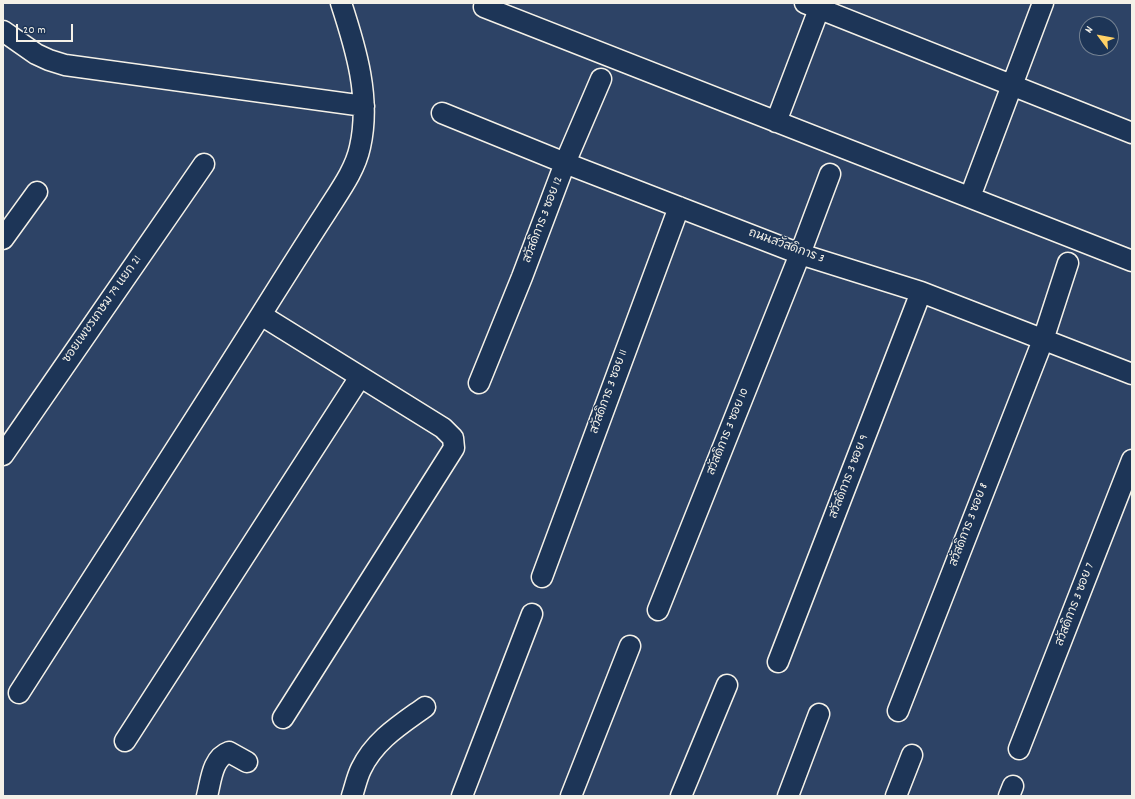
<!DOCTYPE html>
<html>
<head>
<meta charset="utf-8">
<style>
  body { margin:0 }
  #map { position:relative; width:1135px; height:799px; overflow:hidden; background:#2d4366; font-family:Dekko,sans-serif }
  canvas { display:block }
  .frame { position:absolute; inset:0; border:4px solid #f4f1e8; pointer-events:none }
  .north { position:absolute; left:1079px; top:16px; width:40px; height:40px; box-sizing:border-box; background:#1d3557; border:1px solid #738091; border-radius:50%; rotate:302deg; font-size:11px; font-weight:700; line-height:16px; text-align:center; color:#f4f1e8 }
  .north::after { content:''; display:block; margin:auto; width:14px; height:18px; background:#ffd166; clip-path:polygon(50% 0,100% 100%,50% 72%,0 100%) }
  .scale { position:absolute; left:16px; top:24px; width:57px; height:18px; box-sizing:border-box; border:2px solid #f4f1e8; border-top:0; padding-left:5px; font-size:12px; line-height:14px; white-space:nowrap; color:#f4f1e8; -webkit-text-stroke:3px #1d3557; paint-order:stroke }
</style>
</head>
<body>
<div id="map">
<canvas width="1135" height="799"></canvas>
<div class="frame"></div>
<div class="north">N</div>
<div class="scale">20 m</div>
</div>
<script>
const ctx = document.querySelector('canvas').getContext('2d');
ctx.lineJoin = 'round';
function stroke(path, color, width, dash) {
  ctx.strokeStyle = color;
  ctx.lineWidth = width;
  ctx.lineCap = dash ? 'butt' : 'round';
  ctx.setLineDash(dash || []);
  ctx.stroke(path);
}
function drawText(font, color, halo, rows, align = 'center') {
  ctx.font = font + ' Dekko,"Playpen Sans Thai",sans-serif';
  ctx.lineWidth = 3;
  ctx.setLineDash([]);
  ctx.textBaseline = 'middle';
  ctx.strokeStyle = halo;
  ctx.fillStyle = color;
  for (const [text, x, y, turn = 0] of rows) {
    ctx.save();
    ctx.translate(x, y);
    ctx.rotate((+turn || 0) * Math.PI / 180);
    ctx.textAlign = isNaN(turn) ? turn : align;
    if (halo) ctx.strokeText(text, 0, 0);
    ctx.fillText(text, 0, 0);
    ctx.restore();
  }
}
const street = new Path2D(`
  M805,3L1132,133
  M484,7L1132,261
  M3,31L36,54L49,60L65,65L364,106
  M442,113L565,163L800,254L921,292L1132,374
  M776,122L819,9
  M970,197L1043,3
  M3,239L37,192
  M261,315L443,428L453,438L454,448L283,718
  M479,383L522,277L565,163L601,79
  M3,455L204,164
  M542,577L679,207
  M658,610L800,254L830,174
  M778,662L921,292
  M19,693C104,560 190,428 274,294C291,267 308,240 325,214C338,193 355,171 360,147C371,98 356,49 341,3
  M898,711L1043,340L1068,263
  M125,741L360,377
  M1019,749L1132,460
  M207,796C211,781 212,758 229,752L247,762
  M352,796C355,787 357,777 361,769C375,740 400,725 425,707
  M462,796L532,614
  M571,796L630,646
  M681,796L727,685
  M788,796L819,714
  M896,796L912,755
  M1009,796L1013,786`);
stroke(street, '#f4f1e8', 23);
stroke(street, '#1d3557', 20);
drawText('12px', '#f4f1e8', '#1d3557', [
  ["สวัสดิการ 3 ซอย 12",544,220,-69],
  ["ถนนสวัสดิการ 3",786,247,20],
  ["ซอยเพชรเกษม 79 แยก 21",103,310,-55],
  ["สวัสดิการ 3 ซอย 11",610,392,-70],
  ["สวัสดิการ 3 ซอย 10",729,432,-68],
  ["สวัสดิการ 3 ซอย 9",850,477,-69],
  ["สวัสดิการ 3 ซอย 8",970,525,-69],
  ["สวัสดิการ 3 ซอย 7",1076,605,-69]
]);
</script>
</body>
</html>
